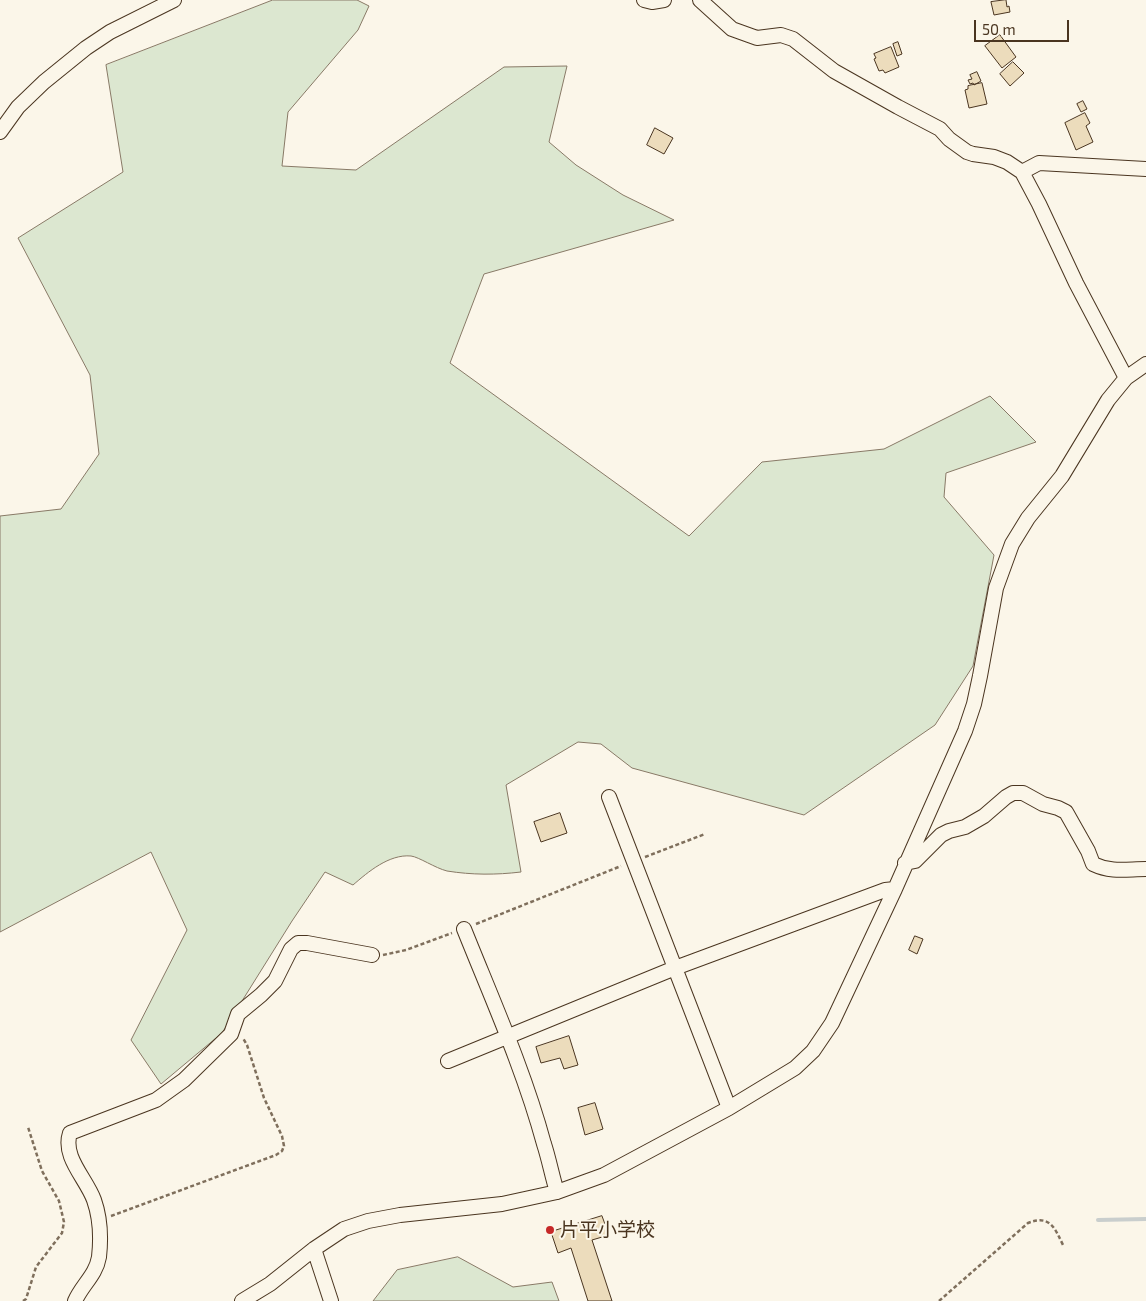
<!DOCTYPE html>
<html>
<head>
<meta charset="utf-8">
<style>
  body { margin:0 }
  #map { position:relative; width:1146px; height:1301px; overflow:hidden; background:#fbf6e9; font-family:"Exo 2",sans-serif }
  canvas { display:block }
  .scale { position:absolute; left:974px; top:20px; width:95px; height:22px; box-sizing:border-box; border:2px solid #4a3520; border-top:0; padding-left:6px; font-size:15px; line-height:18px; white-space:nowrap; color:#4a3520; -webkit-text-stroke:4px #fbf6e9; paint-order:stroke }
</style>
</head>
<body>
<div id="map">
<canvas width="1146" height="1301"></canvas>
<div class="scale">50 m</div>
</div>
<script>
const ctx = document.querySelector('canvas').getContext('2d');
ctx.lineJoin = 'round';
function paint(path, color) {
  ctx.fillStyle = color;
  ctx.fill(path, 'evenodd');
}
function stroke(path, color, width, dash) {
  ctx.strokeStyle = color;
  ctx.lineWidth = width;
  ctx.lineCap = dash ? 'butt' : 'round';
  ctx.setLineDash(dash || []);
  ctx.stroke(path);
}
function drawText(font, color, halo, rows, align = 'center') {
  ctx.font = font + ' "Exo 2","Noto Sans JP",sans-serif';
  ctx.lineWidth = 4;
  ctx.setLineDash([]);
  ctx.textBaseline = 'middle';
  ctx.strokeStyle = halo;
  ctx.fillStyle = color;
  for (const [text, x, y, turn = 0] of rows) {
    ctx.save();
    ctx.translate(x, y);
    ctx.rotate((+turn || 0) * Math.PI / 180);
    ctx.textAlign = isNaN(turn) ? turn : align;
    if (halo) ctx.strokeText(text, 0, 0);
    ctx.fillText(text, 0, 0);
    ctx.restore();
  }
}
const green = new Path2D(`
  M273,0H357L369,6L358,30L288,112L282,166L356,170L504,67L567,66L549,142L576,165L623,195L674,220L484,274L450,363L689,536L762,462L884,449L990,396L1036,442L946,473L944,497L994,555L973,666L935,725L804,815L632,768L601,744L578,742L506,785L521,872C496,875 472,875 447,871C435,868 419,857 411,856C389,854 368,872 353,885L325,872L292,921L222,1033L161,1084L131,1040L187,930L151,852L0,932V516L61,509L99,454L90,375L18,238L123,172L106,65Z
  M458,1257L513,1287L552,1282L559,1301H373L397,1270Z`);
paint(green, '#dce7d0');
stroke(green, '#887966', 1);
stroke(new Path2D(`
  M1098,1220L1146,1219`), '#c9cecd', 4);
const building = new Path2D(`
  M1006,0L1007,7L1009,6L1010,12L994,15L991,2Z
  M1000,35L1016,57L1002,68L985,46Z
  M898,42L902,54L897,56L893,44Z
  M891,47L899,67L885,73L883,70L879,71L874,59L876,58L874,54Z
  M1013,62L1024,73L1010,86L1000,74Z
  M977,72L981,81L974,85L973,83L970,84L968,80L972,79L970,75Z
  M982,83L987,104L969,108L965,90L968,89V86Z
  M1083,101L1087,109L1081,112L1077,104Z
  M1085,113L1090,123L1086,126L1093,142L1076,150L1065,123Z
  M655,128L673,138L664,154L647,145Z
  M560,813L567,833L541,842L534,822Z
  M915,936L923,939L917,954L909,950Z
  M569,1036L578,1065L564,1069L560,1058L541,1063L536,1047Z
  M595,1103L603,1129L585,1135L578,1108Z
  M602,1216L609,1235L592,1240L612,1301H588L571,1248L558,1253L551,1232Z`);
paint(building, '#ecdcbc');
stroke(building, '#4a3520', 1);
const minor = new Path2D(`
  M644,0L652,2L664,0
  M700,0L732,29L757,38L781,35L793,39L834,71L898,107L940,129L949,139L967,152L973,154L994,157L1007,162L1022,172L1039,204L1076,283L1126,378
  M0,132L18,107L44,82L86,48L110,32L174,0
  M1022,172L1039,163L1146,169
  M609,797L729,1108
  M905,863L915,861L941,835L949,831L965,827L984,816L1006,797L1013,793H1023L1043,804L1058,808L1066,812L1088,851L1093,864C1112,873 1127,869 1146,869
  M464,929C492,999 524,1070 544,1144C549,1159 552,1176 557,1192
  M448,1061L675,968L885,890L895,889
  M314,1249L331,1301
  M75,1301C82,1285 96,1275 99,1257C101,1239 100,1217 94,1200C86,1178 62,1157 70,1133L156,1100L184,1080L231,1034L238,1014L261,995L275,981L291,949L298,943H307L372,955
  M242,1301L270,1284L314,1249L344,1229L368,1221L400,1215L502,1204L557,1192L604,1175L729,1108L795,1068L813,1051L832,1023L895,889L965,731L974,704L980,676L996,588L1012,544L1028,518L1062,476L1108,400L1126,378L1146,364`);
stroke(minor, '#4a3520', 16);
stroke(new Path2D(`
  M645,857L705,834
  M476,924L621,866
  M383,955L406,950L452,933
  M111,1216L276,1155L282,1151L284,1146L282,1136L264,1098L247,1045L243,1038
  M23,1301L26,1299L36,1267L62,1233L64,1222L59,1201L42,1171L28,1127
  M939,1301L1028,1223C1051,1214 1055,1229 1064,1247`), '#7f6f5c', 2.5, [4, 2.5]);
stroke(minor, '#fbf6e9', 14);
for (const [x, y, r, color] of [
  [550,1230,5,"#c62828"]
]) {
  const dot = new Path2D();
  dot.arc(x, y, r, 0, 2 * Math.PI);
  ctx.fillStyle = color;
  ctx.fill(dot);
  stroke(dot, '#fbf6e9', 2);
}
drawText('19px', '#4a3520', '#fbf6e9', [
  ["片平小学校",560,1230]
], 'left');
</script>
</body>
</html>
